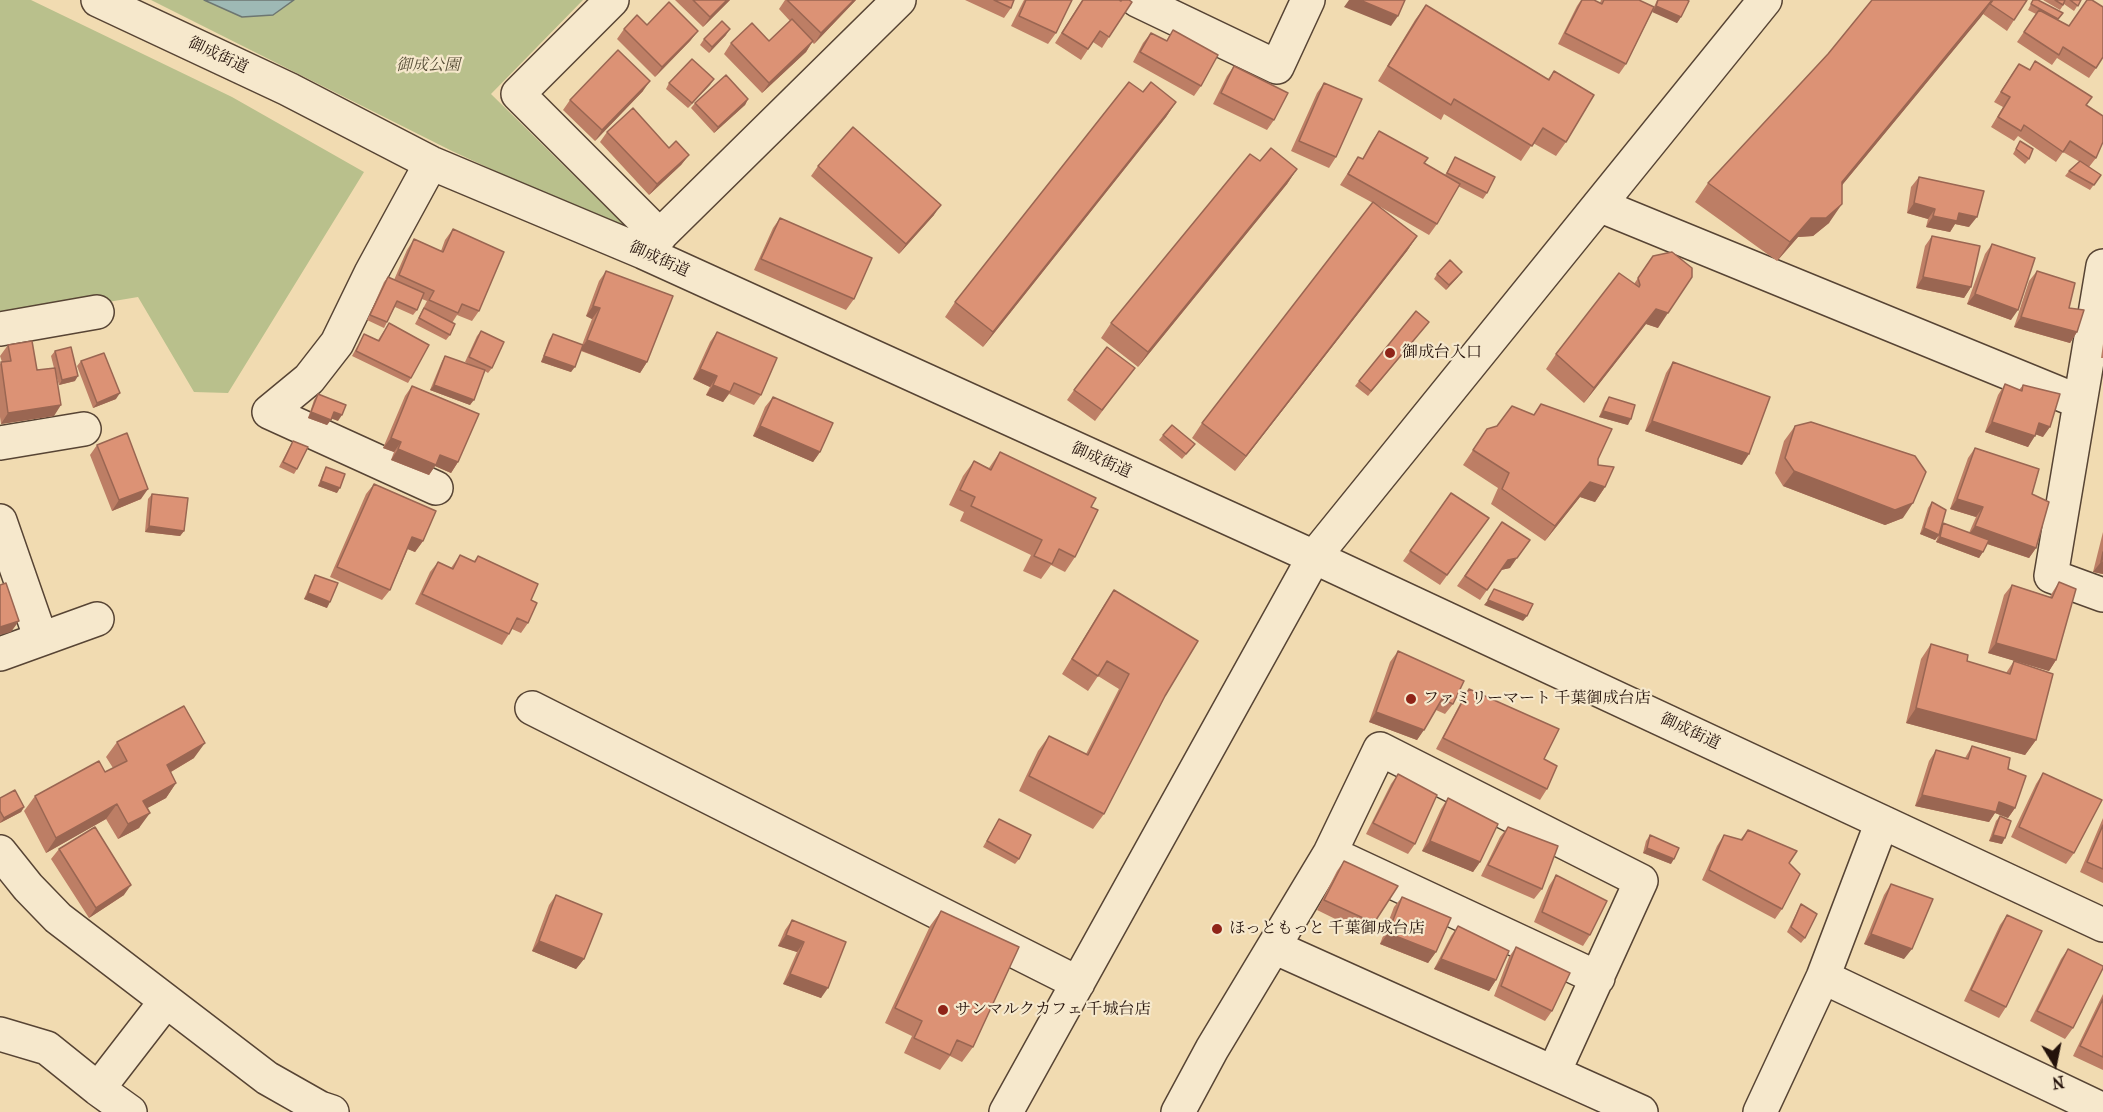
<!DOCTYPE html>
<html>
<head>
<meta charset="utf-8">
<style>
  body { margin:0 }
  #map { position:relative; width:2103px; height:1112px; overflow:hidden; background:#f1dbb1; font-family:"IM FELL French Canon",serif }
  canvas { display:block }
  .north { position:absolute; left:2025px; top:1034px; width:60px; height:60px; -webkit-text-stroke:4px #f6e8cc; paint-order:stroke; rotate:170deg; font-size:16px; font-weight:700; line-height:24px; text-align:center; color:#24120b }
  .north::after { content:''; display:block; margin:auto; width:21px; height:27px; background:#24120b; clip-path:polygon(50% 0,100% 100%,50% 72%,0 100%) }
</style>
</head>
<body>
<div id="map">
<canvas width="2103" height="1112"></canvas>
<div class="north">N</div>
</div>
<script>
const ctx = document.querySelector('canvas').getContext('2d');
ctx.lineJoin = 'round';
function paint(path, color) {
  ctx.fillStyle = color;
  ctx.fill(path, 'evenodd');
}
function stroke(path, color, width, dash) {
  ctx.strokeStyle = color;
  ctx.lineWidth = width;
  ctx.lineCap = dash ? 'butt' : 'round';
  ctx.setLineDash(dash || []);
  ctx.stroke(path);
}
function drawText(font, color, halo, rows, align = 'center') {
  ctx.font = font + ' "IM FELL French Canon","Noto Serif JP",serif';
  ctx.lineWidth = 4.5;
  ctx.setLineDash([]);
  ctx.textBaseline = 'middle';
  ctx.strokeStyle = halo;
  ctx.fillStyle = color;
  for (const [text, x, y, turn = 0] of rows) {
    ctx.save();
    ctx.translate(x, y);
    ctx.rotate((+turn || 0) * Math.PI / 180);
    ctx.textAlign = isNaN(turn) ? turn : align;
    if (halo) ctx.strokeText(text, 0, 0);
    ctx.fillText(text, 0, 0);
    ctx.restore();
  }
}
paint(new Path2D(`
  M0,0H31L232,97L364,172L228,393L194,392L138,297L0,320Z
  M151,0H204L242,17L273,15L294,0H583L491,94L625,226L621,229L452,151Z`), '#b9c08c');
const water = new Path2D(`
  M204,0H294L273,15L242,17Z`);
paint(water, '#9eb9b5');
stroke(water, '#6d7671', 1.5);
const minor = new Path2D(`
  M98,0L288,89L431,163L643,252L1314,557L2103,925
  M612,0L518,94L660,236
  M1137,0L1277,67L1308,0
  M431,163L371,273L337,343L309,379L269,412L436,488
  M1599,205L2080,402
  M643,252L899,0
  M2103,266L2051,576L2103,595
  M0,329L97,312
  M0,443L84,429
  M0,521L41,639
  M0,654L97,619
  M532,708L1078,983
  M0,852L28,887L58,918L267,1078L320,1108L332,1112
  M1330,853L1598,978
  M1274,947L1641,1112
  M1823,977L2103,1110
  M0,1034L47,1048L98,1089L166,1001
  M98,1089L130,1112
  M1006,1112L1314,557L1765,0
  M1178,1112L1212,1049L1330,853L1380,749L1641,881L1554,1072
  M1760,1112L1823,977L1882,822`);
stroke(minor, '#574434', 36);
stroke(minor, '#f6e8cc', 33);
paint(new Path2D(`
  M675,0H730L703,27Z
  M785,0H856L814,44L812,42L806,52L762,93L724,54L731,43L769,41L790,21L779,9Z
  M965,0H1014L1011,8L1004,18Z
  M1024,0H1072L1056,33L1048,44L1011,26Z
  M1082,0H1119L1109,37L1102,48L1093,42L1081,60L1055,43Z
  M1581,0H1594L1600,3L1601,0H1639L1654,7L1657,0H1687L1681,17L1677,23L1653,10L1626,64L1619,74L1558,44L1577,6Z
  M1872,0H2027L2007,31L1983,14L1842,185L1829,223L1813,236L1798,237L1777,261L1695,202L1708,183L1828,54Z
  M2033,0H2038L2063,13L2058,20L2096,68L2089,78L2057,58L2052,65L2017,42L2036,14L2028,10Z
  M2043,0H2081L2074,11L2064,4L2060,10Z
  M1426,5L1548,79L1554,71L1566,142L1556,156L1533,143L1521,161L1444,114L1441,120L1378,81L1415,20Z
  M647,25L698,31L690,41L655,77L617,39L624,29Z
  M1173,30L1201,86L1194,96L1133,62L1143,43L1151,33L1166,41Z
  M726,35L709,53L700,45L704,39Z
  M2035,61L2086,105L2096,158L2089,167L2101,175L2090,190L2065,176L2069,171L2080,162L2063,152L2056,162L2018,136L2014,141L1991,127L2003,107L1994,102L2012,74L2019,64L2029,70Z
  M1234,66L1274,120L1267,130L1213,104L1227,76Z
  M714,79L688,108L666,89L669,83Z
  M1324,83L1336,157L1329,168L1291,151L1317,93Z
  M643,91L595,141L563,110L570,100Z
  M1143,92L1176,102L1166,117L983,347L945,317L955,302Z
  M748,99L745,105L714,133L691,108L695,103Z
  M1379,131L1424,163L1445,175L1455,157L1487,193L1483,199L1458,186L1437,224L1429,235L1377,205L1417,236L1407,251L1235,471L1192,438L1202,423L1373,203L1340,185L1358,157L1362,159L1372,141Z
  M607,132L669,148L689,155L681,165L649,195L600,142Z
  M2020,141L2029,159L2025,164L2013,154Z
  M1260,161L1297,169L1287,184L1138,367L1101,338L1111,323Z
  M818,166L934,215L899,254L811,176Z
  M1919,177L1969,227L1955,224L1950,232L1926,227L1928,219L1907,213L1911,187Z
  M780,218L854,299L846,310L754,270L773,228Z
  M453,229L479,311L472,321L457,315L452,323L450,335L446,340L415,324L427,301L422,299L417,310L413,315L395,307L387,322L384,328L367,320L384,282L388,277L394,280L407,250L414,239L441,251L445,240Z
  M1932,236L1971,287L1964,298L1916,288L1925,246Z
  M1992,244L2011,320L1967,304L1985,254Z
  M1653,256L1658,328L1646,324L1584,403L1546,369L1556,354L1634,284Z
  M606,271L647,362L640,373L581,351L571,372L541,362L549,340L553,334L582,345L592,319L586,316L599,281Z
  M2037,271L2069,308L2077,332L2070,343L2014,327L2029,281Z
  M1437,274L1458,277L1446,290L1434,279Z
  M1429,322L1368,396L1355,386L1359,381Z
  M389,323L411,378L408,383L352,356L364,334L378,340Z
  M481,331L492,368L488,373L485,371L470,405L430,390L442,361L445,356L471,365L465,362L477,336Z
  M717,332L761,395L754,405L729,394L723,402L706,395L710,387L693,379L710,342Z
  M2103,344V358H2101Z
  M8,345L37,370L54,368L51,356L55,351L75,381L59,385L56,375L54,416L1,424L0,417V364L2,362L0,356Z
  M81,361L116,399L93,408L77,366Z
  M1673,362L1742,465L1645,431L1666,373Z
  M1127,378L1095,421L1067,400L1074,390Z
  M2005,384L2019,390L2023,385L2043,437L2035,434L2028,447L1985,432L1998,395Z
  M412,386L458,462L451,473L435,466L429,475L391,460L394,452L383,448L405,396Z
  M318,394L338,421L332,418L327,425L308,418L314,400Z
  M773,397L820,452L813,462L753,436L765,407Z
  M1609,397L1628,425L1599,417L1605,403Z
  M1795,426L1903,518L1885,525L1783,486L1775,473L1784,441Z
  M1487,429L1598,459V465L1605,487L1595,502L1580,497L1545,541L1491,504L1498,488L1463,465Z
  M1163,435L1191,449L1182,459L1159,440Z
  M293,441L297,469L294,474L279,467L290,446Z
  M97,445L141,499L112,511L90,455Z
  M1975,448L2032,494L2036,548L2029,558L1987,544L1979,558L1936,542L1938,536L1935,540L1920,534L1928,508L1932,502L1941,527L1943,523L1969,533L1976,517L1950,509L1968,458Z
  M1000,452L1091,507L1075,557L1065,572L1051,565L1041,579L1023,571L1031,555L960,521L964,512L949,505L963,476L974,461L989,468Z
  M326,467L337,493L318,486L323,473Z
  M374,484L423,541L415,552L408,549L390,590L382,600L330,577L366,494Z
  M1451,493L1489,518L1440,585L1403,561Z
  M152,494L184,531L180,536L145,532L148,499Z
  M1502,522L1510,568L1501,570L1480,600L1457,586Z
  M2103,532V574L2093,572Z
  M460,555L474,561L478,556L531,600L528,623L521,633L512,629L502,645L415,604L430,572L438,562L451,568Z
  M315,575L327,608L304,599L312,580Z
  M2059,582L2056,660L2049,671L1988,653L2004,595L2012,585L2050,597L2052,593Z
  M1114,590L1165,696L1104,814L1093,829L1019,791L1038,751L1049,736L1086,754L1119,689L1098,676L1088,691L1062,674L1104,605Z
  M1931,644L1967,661L2006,673L2014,661L2036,740L2025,755L1906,723L1921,659Z
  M1398,651L1453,704L1445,714L1436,710L1417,740L1369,722L1390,662Z
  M1469,689L1544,759L1547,789L1540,800L1436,749L1462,700Z
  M117,742L194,758L171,772L176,783L166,798L147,808L139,828L118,839L106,819L46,853L24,811L35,796L105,772L113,768L106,757Z
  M1972,746L2015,808L2008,818L1995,813L1989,822L1915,806L1929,761L1936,750L1965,758Z
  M2043,773L2074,853L2066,864L2011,837L2036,784Z
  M1398,774L1415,844L1408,854L1366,834L1391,784Z
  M0,798L24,807L21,812L0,823Z
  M1448,798L1480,862L1473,872L1422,851L1441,809Z
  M2000,816L2002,844L1989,841L1996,821Z
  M2103,818V883L2080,872Z
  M999,819L1019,859L1015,864L983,847Z
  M1508,827L1542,889L1534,899L1481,876L1500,837Z
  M1748,830L1789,863L1782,909L1775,919L1702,880L1717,846L1724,835L1740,840Z
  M1650,835L1671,864L1643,853L1646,841Z
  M59,849L124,895L89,918L51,859Z
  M1344,861L1374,923L1366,934L1317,910L1337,871Z
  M1556,875L1590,935L1583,946L1534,922L1549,886Z
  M1891,884L1904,959L1864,944L1884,895Z
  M556,895L584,959L576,969L532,951L549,905Z
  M1402,897L1436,952L1428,963L1380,944L1394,907Z
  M1801,904L1805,938L1801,943L1787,932Z
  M941,911L973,1047L962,1062L950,1056L940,1070L904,1053L912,1036L885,1023L930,926Z
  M2007,915L2006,1007L1999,1018L1964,1001L2000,925Z
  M792,920L846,942L821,998L783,984L797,952L778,946L785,930Z
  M1458,926L1496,980L1489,991L1434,969L1451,936Z
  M1516,947L1552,1011L1545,1021L1494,996L1509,957Z
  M2068,949L2073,1028L2065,1039L2030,1021L2061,959Z
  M2103,994V1070L2073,1056Z`), '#bd7e65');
paint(new Path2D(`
  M727,0H730L703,27L710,17Z
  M854,0H856L814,44L821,33Z
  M1349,0H1360L1398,16L1391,26L1344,7Z
  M1993,0L1981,17L1829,201L1842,182Z
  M1656,6L1681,17L1677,23L1652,12Z
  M730,29L726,35L709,53L712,47Z
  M698,31L690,41L655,77L662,67Z
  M813,41L806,52L762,93L769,83Z
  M714,79L710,85L688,108L692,103Z
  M650,81L643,91L595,141L602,130Z
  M748,99L745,105L714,133L718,127Z
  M1176,102L1166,117L983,347L993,332Z
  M689,155L681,165L649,195L657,184Z
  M1297,169L1287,184L1138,367L1148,352Z
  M1914,203L1935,209L1928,219L1907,213Z
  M1842,204L1829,223L1813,236L1798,237L1777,261L1790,242L1811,218Z
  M941,205L934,215L899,254L906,244Z
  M1959,213L1977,217L1969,227L1955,224L1950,232L1926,227L1933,216Z
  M1417,236L1407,251L1235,471L1246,456Z
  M1462,272L1458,277L1446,290L1449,285Z
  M1923,277L1971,287L1964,298L1916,288Z
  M1975,294L2018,310L2011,320L1967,304Z
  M593,306L600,308L592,319L586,316Z
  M1656,309L1668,313L1658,328L1646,324L1584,403L1594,388Z
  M2021,317L2077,332L2070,343L2014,327Z
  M587,340L647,362L640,373L580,350Z
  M544,356L575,367L571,372L541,362Z
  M700,369L717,376L710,387L693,379Z
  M78,376L75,381L59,385L62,380Z
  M434,385L474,400L470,405L430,390Z
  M713,385L730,392L723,402L706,395Z
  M120,393L116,399L93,408L97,403Z
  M61,405L54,416L1,424L8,413Z
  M1603,411L1631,419L1628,425L1599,417Z
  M311,412L331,420L327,425L308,418Z
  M334,412L342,415L338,421L330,418Z
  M1652,421L1749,454L1742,465L1645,431Z
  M1992,422L2035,436L2028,447L1985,432Z
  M2039,423L2050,427L2043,437L2032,433Z
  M760,426L820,452L813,462L753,436Z
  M391,438L401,442L394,452L383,448Z
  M398,449L440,455L458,462L451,473L435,466L429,475L391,460Z
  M1794,471L1913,503L1903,518L1885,525L1783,486Z
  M321,481L340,488L337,493L318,486Z
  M1590,482L1605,487L1595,502L1580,497L1545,541L1555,526Z
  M148,489L141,499L112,511L119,500Z
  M1957,499L1983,507L1976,517L1950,509Z
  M149,526L184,531L180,536L145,532Z
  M1975,526L2036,548L2029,558L1967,537Z
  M1924,528L1939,535L1935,540L1920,534Z
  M412,537L423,541L415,552L405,548Z
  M1940,537L1983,552L1979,558L1936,542Z
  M1517,558L1510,568L1501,570L1480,600L1508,560Z
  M2101,562L2103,563V574L2093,572Z
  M308,593L330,602L327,608L304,599Z
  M1488,600L1527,616L1523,621L1484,605Z
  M19,621L11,632L0,635V627Z
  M1996,643L2056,660L2049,671L1988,653Z
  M1916,708L2036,740L2025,755L1906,723Z
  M1376,712L1424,730L1417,740L1369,722Z
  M205,743L194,758L157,780L167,765Z
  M176,783L166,798L133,816L143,801Z
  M1922,795L1999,802L2015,808L2008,818L1995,813L1989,822L1915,806Z
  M117,804L106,819L46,853L56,838Z
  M24,807L21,812L0,823L4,818Z
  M150,813L139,828L118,839L128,824Z
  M1993,835L2005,838L2002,844L1989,841Z
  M1430,841L1480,862L1473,872L1422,851Z
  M1647,848L1674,859L1671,864L1643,853Z
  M131,885L124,895L89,918L96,908Z
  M1388,933L1436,952L1428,963L1380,944Z
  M1871,934L1912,949L1904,959L1864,944Z
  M786,935L804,942L797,952L778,946Z
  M539,941L584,959L576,969L532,951Z
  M1441,959L1496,980L1489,991L1434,969Z
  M790,974L828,988L821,998L783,984Z`), '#9a6652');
const building = new Path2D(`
  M693,0H727L710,17Z
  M787,0H854L821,33Z
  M994,0H1014L1011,8Z
  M1026,0H1072L1056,33L1019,16Z
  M1083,0H1119L1121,1L1122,0H1129L1132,2L1109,37L1100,31L1088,49L1062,33Z
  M1360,0H1405L1398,16Z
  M1582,0H1594L1602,4L1604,0H1639L1654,7L1626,64L1565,33Z
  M1658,0H1687L1689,1L1681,17L1656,6Z
  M1872,0H1992L1842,182V204L1826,218H1811L1790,242L1708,183L1828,54Z
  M1993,0H2027L2014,20L1990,4Z
  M2033,0H2038L2063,13L2058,19L2031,4Z
  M2055,0H2065L2063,5Z
  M2070,0H2081L2078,6Z
  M2087,0H2092L2103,7V57L2096,68L2063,47L2059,55L2024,32L2039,10L2069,26Z
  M669,2L698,31L662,67L624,29L637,15L647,25Z
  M1426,5L1549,80L1554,71L1594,95L1566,142L1543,128L1532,146L1454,99L1451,105L1388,66Z
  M792,19L813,41L769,83L731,43L752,23L769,41Z
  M722,21L730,29L712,47L704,39Z
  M1173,30L1218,55L1201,86L1140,52L1151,33L1167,41Z
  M618,50L650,81L602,130L570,100Z
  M692,59L714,79L692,103L669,83Z
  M2035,61L2092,97L2086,105L2103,116V142L2096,158L2070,141L2063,152L2024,125L2021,131L1998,117L2010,97L2001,92L2019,64L2030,70Z
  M1234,66L1288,93L1274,120L1221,93Z
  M726,75L748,99L718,127L695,103Z
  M1129,82L1143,92L1151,82L1176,102L993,332L955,302Z
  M1324,83L1362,99L1336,157L1299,141Z
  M633,108L669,148L676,141L689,155L657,184L607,132Z
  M853,127L941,205L906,244L818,166Z
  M1379,131L1428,158L1424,163L1460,184L1437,224L1348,174L1358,157L1363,159Z
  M2020,141L2033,149L2029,159L2016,149Z
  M1271,148L1297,169L1148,352L1111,323L1250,154L1260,161Z
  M1455,157L1495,177L1487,193L1447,173Z
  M2080,161L2101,175L2094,185L2069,171Z
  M1919,177L1984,191L1977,217L1959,213L1957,221L1933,216L1935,209L1914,203Z
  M1373,202L1417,236L1246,456L1202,423Z
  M780,218L872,258L854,299L761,259Z
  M453,229L504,252L479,311L462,304L458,313L429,300L434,291L399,275L414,239L443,252Z
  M1932,236L1980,246L1971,287L1923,277Z
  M1992,244L2035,258L2018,310L1975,294Z
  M1672,252L1692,268V277L1668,313L1656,309L1594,388L1556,354L1619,273L1639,287L1640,285L1638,278L1653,256Z
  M1450,260L1462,272L1449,285L1437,274Z
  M606,271L673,296L647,362L587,340L600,308L593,306Z
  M2037,271L2075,283L2069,308L2084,310L2077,332L2021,317Z
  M388,277L424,293L417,310L397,301L387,322L370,315Z
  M424,308L455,324L450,335L419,318Z
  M1416,311L1429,322L1371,391L1359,381Z
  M389,323L429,345L411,378L356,351L364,334L379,341Z
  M481,331L504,342L492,368L469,357Z
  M717,332L777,358L761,395L734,383L730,392L713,385L717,376L700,369Z
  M553,334L583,345L575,367L544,356Z
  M32,341L37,370L55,368L61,405L8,413L1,362L11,361L8,345Z
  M71,347L78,376L62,380L55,351Z
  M1107,347L1135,368L1102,410L1074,390Z
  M104,353L120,393L97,403L81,361Z
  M445,356L485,370L474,400L434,385Z
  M1673,362L1770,397L1749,454L1652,421Z
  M2005,384L2022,391L2023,385L2060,394L2050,427L2039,423L2035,436L1992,422Z
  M412,386L479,414L458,462L440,455L436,465L398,449L401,442L391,438Z
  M318,394L346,405L342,415L334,412L331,420L311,412Z
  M773,397L833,423L820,452L760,426Z
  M1609,397L1635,405L1631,419L1603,411Z
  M1541,404L1612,429L1598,459V465L1614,467L1605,487L1590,482L1555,526L1502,489L1509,473L1473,450L1487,429L1497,426L1512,406L1534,415Z
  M1811,422L1915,456L1926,472L1913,503L1895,510L1794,471L1785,458L1795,426Z
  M1172,425L1195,444L1186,454L1163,435Z
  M127,433L148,489L119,500L97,445Z
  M293,441L308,447L297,469L283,462Z
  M1975,448L2039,469L2032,494L2049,502L2036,548L1975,526L1983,507L1957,499Z
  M1000,452L1096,498L1091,507L1098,510L1075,557L1059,549L1052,564L1034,556L1042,540L971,506L975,497L960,490L974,461L991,470Z
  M326,467L345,474L340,488L321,481Z
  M374,484L436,511L423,541L412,537L390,590L337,567Z
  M1451,493L1489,518L1447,575L1410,551Z
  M152,494L188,498L184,531L149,526Z
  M1932,502L1946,510L1939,535L1924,528Z
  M1502,522L1530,540L1517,558L1508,560L1487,590L1465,576Z
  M1943,523L1989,540L1983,552L1940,537Z
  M2103,552V563L2101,562Z
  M460,555L475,562L478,556L538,584L531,600L537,603L528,623L517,618L509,634L422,594L438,562L453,569Z
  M315,575L338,583L330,602L308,593Z
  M2059,582L2076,589L2056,660L1996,643L2012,585L2052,598Z
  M6,583L19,621L0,627V585Z
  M1494,589L1533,604L1527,616L1488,600Z
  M1114,590L1198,641L1165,696L1104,814L1029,776L1049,736L1088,755L1129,674L1107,661L1098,676L1072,659Z
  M1931,644L1968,655L1967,661L2010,674L2014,661L2053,674L2036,740L1916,708Z
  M1398,651L1464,681L1453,704L1442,699L1424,730L1376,712Z
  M1469,689L1559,729L1544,759L1557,766L1547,789L1443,738Z
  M184,706L205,743L167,765L176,783L143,801L150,813L128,824L117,804L56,838L35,796L99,761L105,772L127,761L117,742Z
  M1972,746L2010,758L2008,769L2026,776L2015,808L1999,802L1996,812L1922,795L1936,750L1968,759Z
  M2043,773L2102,800L2074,853L2019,827Z
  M1398,774L1437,795L1415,844L1373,823Z
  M15,790L24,807L4,818L0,811V798Z
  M1448,798L1498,824L1480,862L1430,841Z
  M2000,816L2011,821L2005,838L1993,835Z
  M999,819L1031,835L1019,859L987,841Z
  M2103,825V869L2087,862Z
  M95,827L131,885L96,908L59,849Z
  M1508,827L1558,846L1542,889L1488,865Z
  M1748,830L1797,851L1789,863L1800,874L1782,909L1709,870L1724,835L1742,840Z
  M1650,835L1679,848L1674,859L1647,848Z
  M1344,861L1398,886L1374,923L1324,900Z
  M1556,875L1607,901L1590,935L1542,912Z
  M1891,884L1933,899L1912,949L1871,934Z
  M556,895L602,914L584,959L539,941Z
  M1402,897L1451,918L1436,952L1388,933Z
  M1801,904L1817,914L1805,938L1791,927Z
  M941,911L1019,947L973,1047L957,1040L950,1055L914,1038L922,1021L895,1008Z
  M2007,915L2042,931L2006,1007L1971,990Z
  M792,920L846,942L828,988L790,974L804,942L786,935Z
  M1458,926L1509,951L1496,980L1441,959Z
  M1516,947L1570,973L1552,1011L1501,986Z
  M2068,949L2103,966V968L2073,1028L2037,1011Z
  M2103,999V1057L2080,1046Z`);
paint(building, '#dc9275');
stroke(building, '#9a6652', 1.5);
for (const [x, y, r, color] of [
  [1390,353,6,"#8f2418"],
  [1411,699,6,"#8f2418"],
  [1217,929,6,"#8f2418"],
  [943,1010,6,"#8f2418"]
]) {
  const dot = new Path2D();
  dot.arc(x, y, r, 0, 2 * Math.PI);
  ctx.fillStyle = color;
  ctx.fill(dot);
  stroke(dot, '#f6e8cc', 2);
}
drawText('16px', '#24120b', '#f6e8cc', [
  ["御成街道",218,56,25],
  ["御成街道",659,260,24],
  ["御成街道",1101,461,24],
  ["御成街道",1690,732,25]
]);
drawText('italic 16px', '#584f38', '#f6e8cc', [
  ["御成公園",428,66]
]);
drawText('16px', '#24120b', '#f6e8cc', [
  ["御成台入口",1402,353],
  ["ファミリーマート 千葉御成台店",1423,699],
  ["ほっともっと 千葉御成台店",1229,929],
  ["サンマルクカフェ 千城台店",955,1010]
], 'left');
</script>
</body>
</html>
